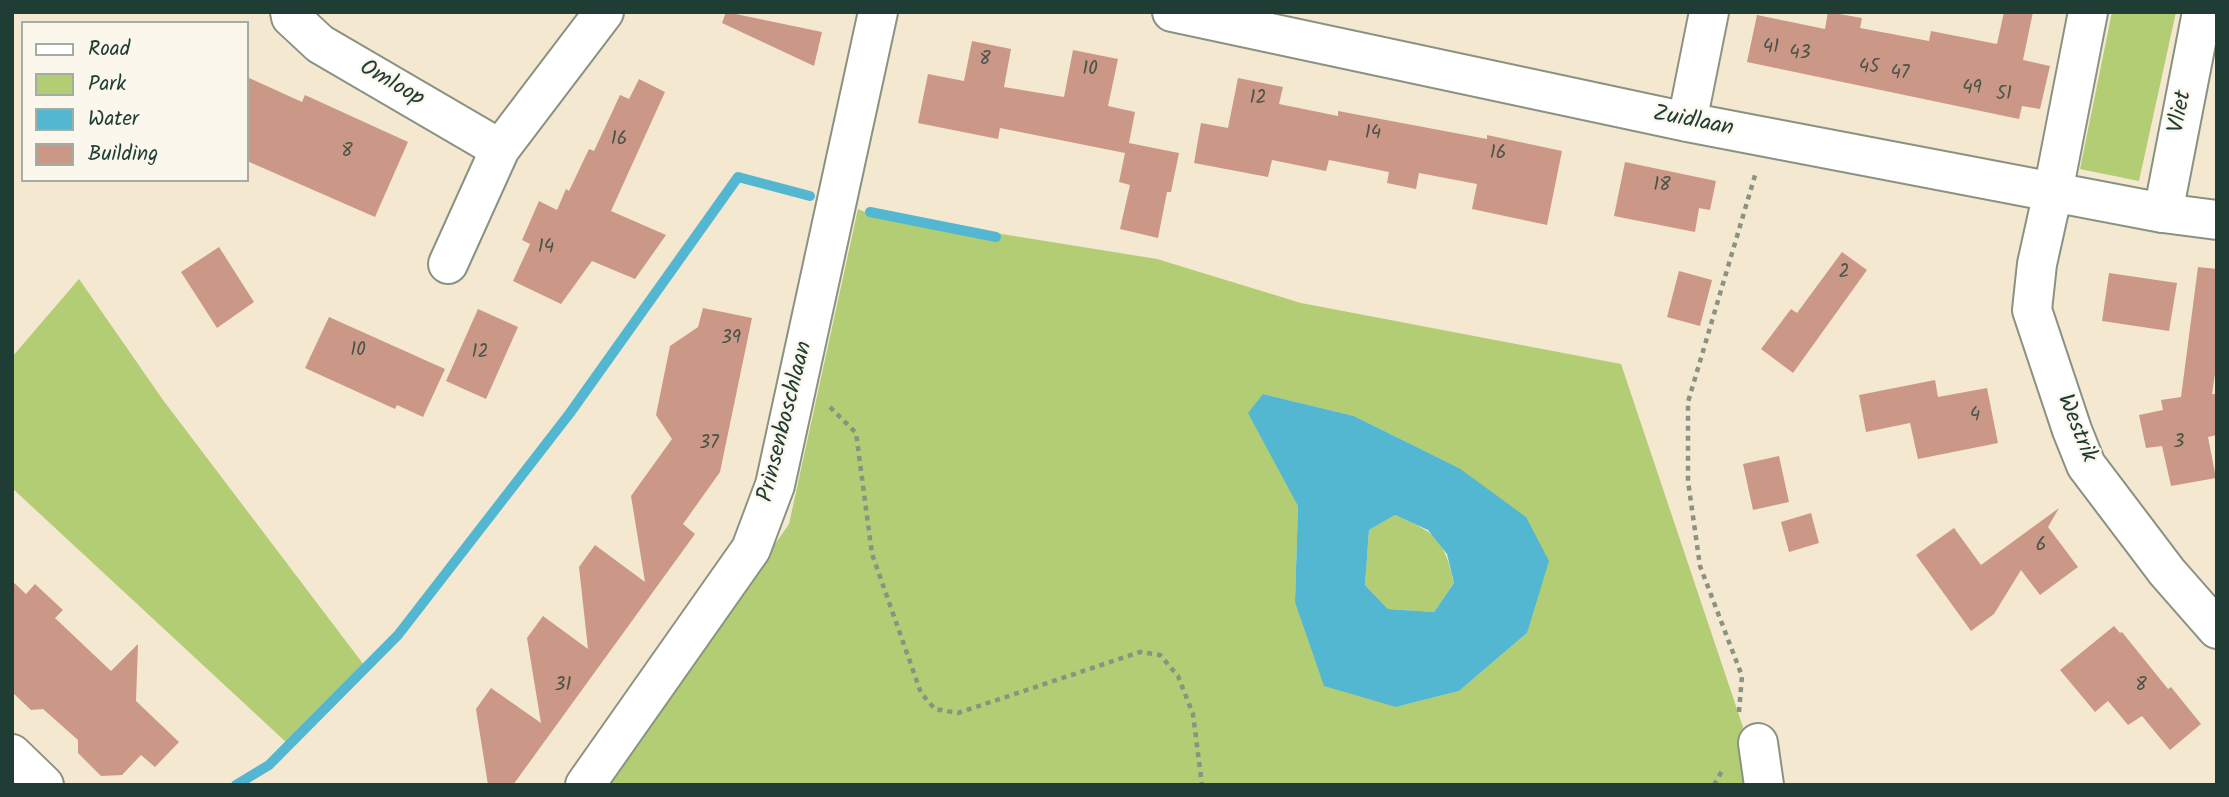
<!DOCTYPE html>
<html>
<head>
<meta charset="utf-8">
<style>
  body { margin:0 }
  #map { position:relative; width:2229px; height:797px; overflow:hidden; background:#f4e8d0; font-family:Kalam,sans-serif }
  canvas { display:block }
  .frame { position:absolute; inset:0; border:14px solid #1f3d34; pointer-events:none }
  .legend { position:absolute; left:21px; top:21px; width:228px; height:161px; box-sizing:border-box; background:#fbf7ec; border:2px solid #a3ada2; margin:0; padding:9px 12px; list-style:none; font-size:21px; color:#1f3d34 }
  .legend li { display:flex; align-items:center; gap:14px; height:35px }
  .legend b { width:35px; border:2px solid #a3ada2 }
</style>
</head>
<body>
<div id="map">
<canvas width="2229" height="797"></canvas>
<div class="frame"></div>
<ul class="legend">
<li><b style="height:9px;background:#fff"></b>Road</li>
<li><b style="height:19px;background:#b2cd73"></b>Park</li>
<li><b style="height:19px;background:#53b7d2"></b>Water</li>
<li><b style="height:19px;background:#cb9887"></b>Building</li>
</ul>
</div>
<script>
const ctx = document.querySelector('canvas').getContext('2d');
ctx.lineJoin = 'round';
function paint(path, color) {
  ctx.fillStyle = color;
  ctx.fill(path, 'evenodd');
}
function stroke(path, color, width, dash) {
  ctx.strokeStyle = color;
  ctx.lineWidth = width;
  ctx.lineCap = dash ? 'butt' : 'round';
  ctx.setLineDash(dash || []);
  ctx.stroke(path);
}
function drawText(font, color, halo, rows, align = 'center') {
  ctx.font = font + ' Kalam,sans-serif';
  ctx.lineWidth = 5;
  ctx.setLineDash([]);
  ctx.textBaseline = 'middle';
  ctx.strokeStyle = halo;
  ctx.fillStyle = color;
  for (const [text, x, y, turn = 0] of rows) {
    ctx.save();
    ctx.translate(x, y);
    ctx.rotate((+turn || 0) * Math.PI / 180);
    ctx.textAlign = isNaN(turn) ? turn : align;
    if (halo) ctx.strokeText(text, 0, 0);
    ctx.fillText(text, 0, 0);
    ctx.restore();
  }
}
paint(new Path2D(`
  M2112,12H2176L2139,181L2080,169Z
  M858,209L865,212L1157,259L1301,303L1621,364L1744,730L1751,785H606L789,524ZM1263,394L1354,416L1459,468L1527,633L1459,691L1396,707L1295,602L1298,506Z
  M79,279L163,400L364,665L287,743L12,488V357Z
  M1395,515C1436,533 1444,538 1454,583L1434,612L1388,609L1365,585L1369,530Z`), '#b2cd73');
paint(new Path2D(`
  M1263,394L1354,416L1459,468L1526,517L1549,561L1527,633L1459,691L1396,707L1324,686L1295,602L1298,506L1248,413ZM1395,515L1428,530L1447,554L1454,583L1434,612L1388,609L1365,585L1369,530Z`), '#53b7d2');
stroke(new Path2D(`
  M870,212L996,237
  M236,785L269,765L398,635L570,413L738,177L810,196`), '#53b7d2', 10);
paint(new Path2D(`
  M726,12L822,32L814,66L722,23Z
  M1828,12L1862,18L1860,28L1929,41L1931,31L1997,44L2004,12H2033L2023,60L2050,66L2040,109L2022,106L2019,119L1747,62L1757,15L1825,29Z
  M972,41L1011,49L1004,87L1064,97L1073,50L1118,59L1108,106L1135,112L1129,143L1179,153L1171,192H1167L1158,238L1120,229L1130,185L1119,182L1125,153L1000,128L998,139L918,123L928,74L964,81Z
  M247,77L302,102L305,95L408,142L375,217L247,161Z
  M1238,78L1283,87L1279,104L1338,116V111L1487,139V135L1562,151L1547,225L1472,209L1477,184L1419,173L1416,189L1387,183L1389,172L1329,160L1326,171L1272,160L1268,177L1194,163L1201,123L1228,128Z
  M639,79L665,92L611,211L666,235L635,279L592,261L561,304L513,281L530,244L522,240L539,201L557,210L566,189L569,191L589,149L594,151L620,95L629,99Z
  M1625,162L1716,181L1710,210L1699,208L1695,232L1614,216Z
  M219,247L254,302L217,328L181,272Z
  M1842,252L1867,270L1793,373L1761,349L1791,309L1797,313Z
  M2198,267L2217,269V361L2212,394H2217V435L2208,437L2216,478L2171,486L2162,446L2146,448L2139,415L2163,410L2161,400L2181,397Z
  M1679,271L1712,280L1700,326L1667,317Z
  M2109,273L2177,283L2169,331L2102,321Z
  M703,308L752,318L720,472L683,524L695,534L513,785H488L476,709L491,688L541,723L527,638L543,616L588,649L579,567L595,545L645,582L631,496L672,439L656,415L670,346L698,327Z
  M478,309L518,327L486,399L446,381Z
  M329,317L445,369L423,417L397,405L395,409L305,368Z
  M1935,380L1938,397L1987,388L1998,443L1918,459L1910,423L1866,432L1859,395Z
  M1779,456L1789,502L1753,510L1743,464Z
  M2059,508L2048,527L2078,567L2040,595L2021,570L1994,614L1971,631L1916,555L1954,528L1981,565Z
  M1811,513L1819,543L1789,552L1781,522Z
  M12,581L26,594L35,584L63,610L55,618L111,671L138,644L136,701L179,742L155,767L141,755L122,775L101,776L78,753V740L43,709L31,710L12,692Z
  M2114,626L2120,633L2122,632L2168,689L2171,687L2201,724L2170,750L2142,716L2128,725L2108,701L2095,712L2060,670Z`), '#cb9887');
const minor = new Path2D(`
  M290,12L291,17L320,44L500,149
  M1172,12L1687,122L2053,192L2088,12
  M1687,122L1709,12
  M2163,213L2217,220
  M448,264L500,149L604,12
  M1758,743L1764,785
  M12,754L44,785
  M585,785L751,549L775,485L878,12`);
const tertiary = new Path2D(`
  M2202,12L2163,213L2053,192L2037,264L2032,310L2072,430L2086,465L2167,572L2217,629`);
stroke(minor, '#8a9282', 42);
stroke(tertiary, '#8a9282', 42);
stroke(new Path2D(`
  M830,407L856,433L872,554L921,693L935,709L958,713L1140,652L1160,655L1178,676L1193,714L1202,785
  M1739,712L1742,676L1700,566L1688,481V402L1756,172
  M1714,785L1723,769`), '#8a9282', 4.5, [5, 5]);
stroke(minor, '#fff', 38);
stroke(tertiary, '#fff', 38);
drawText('19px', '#4a5449', null, [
  ["41",1771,49],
  ["43",1800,55],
  ["8",985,61],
  ["45",1869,69],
  ["10",1090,71],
  ["47",1900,75],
  ["49",1972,90],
  ["51",2004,96],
  ["12",1258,100],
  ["14",1373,135],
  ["16",619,141],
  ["8",347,153],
  ["16",1498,155],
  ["18",1662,187],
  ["14",546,249],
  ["2",1844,274],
  ["39",731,340],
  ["10",358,352],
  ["12",480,354],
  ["4",1975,417],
  ["3",2179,444],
  ["37",709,445],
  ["6",2041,547],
  ["31",563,687],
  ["8",2141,687]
]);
drawText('23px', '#1f3d34', '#fbf7ec', [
  ["Omloop",391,85,30],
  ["Vliet",2182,112,-79],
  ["Zuidlaan",1693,123,11],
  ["Prinsenboschlaan",787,422,-76],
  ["Westrik",2075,429,68]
]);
</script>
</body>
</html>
